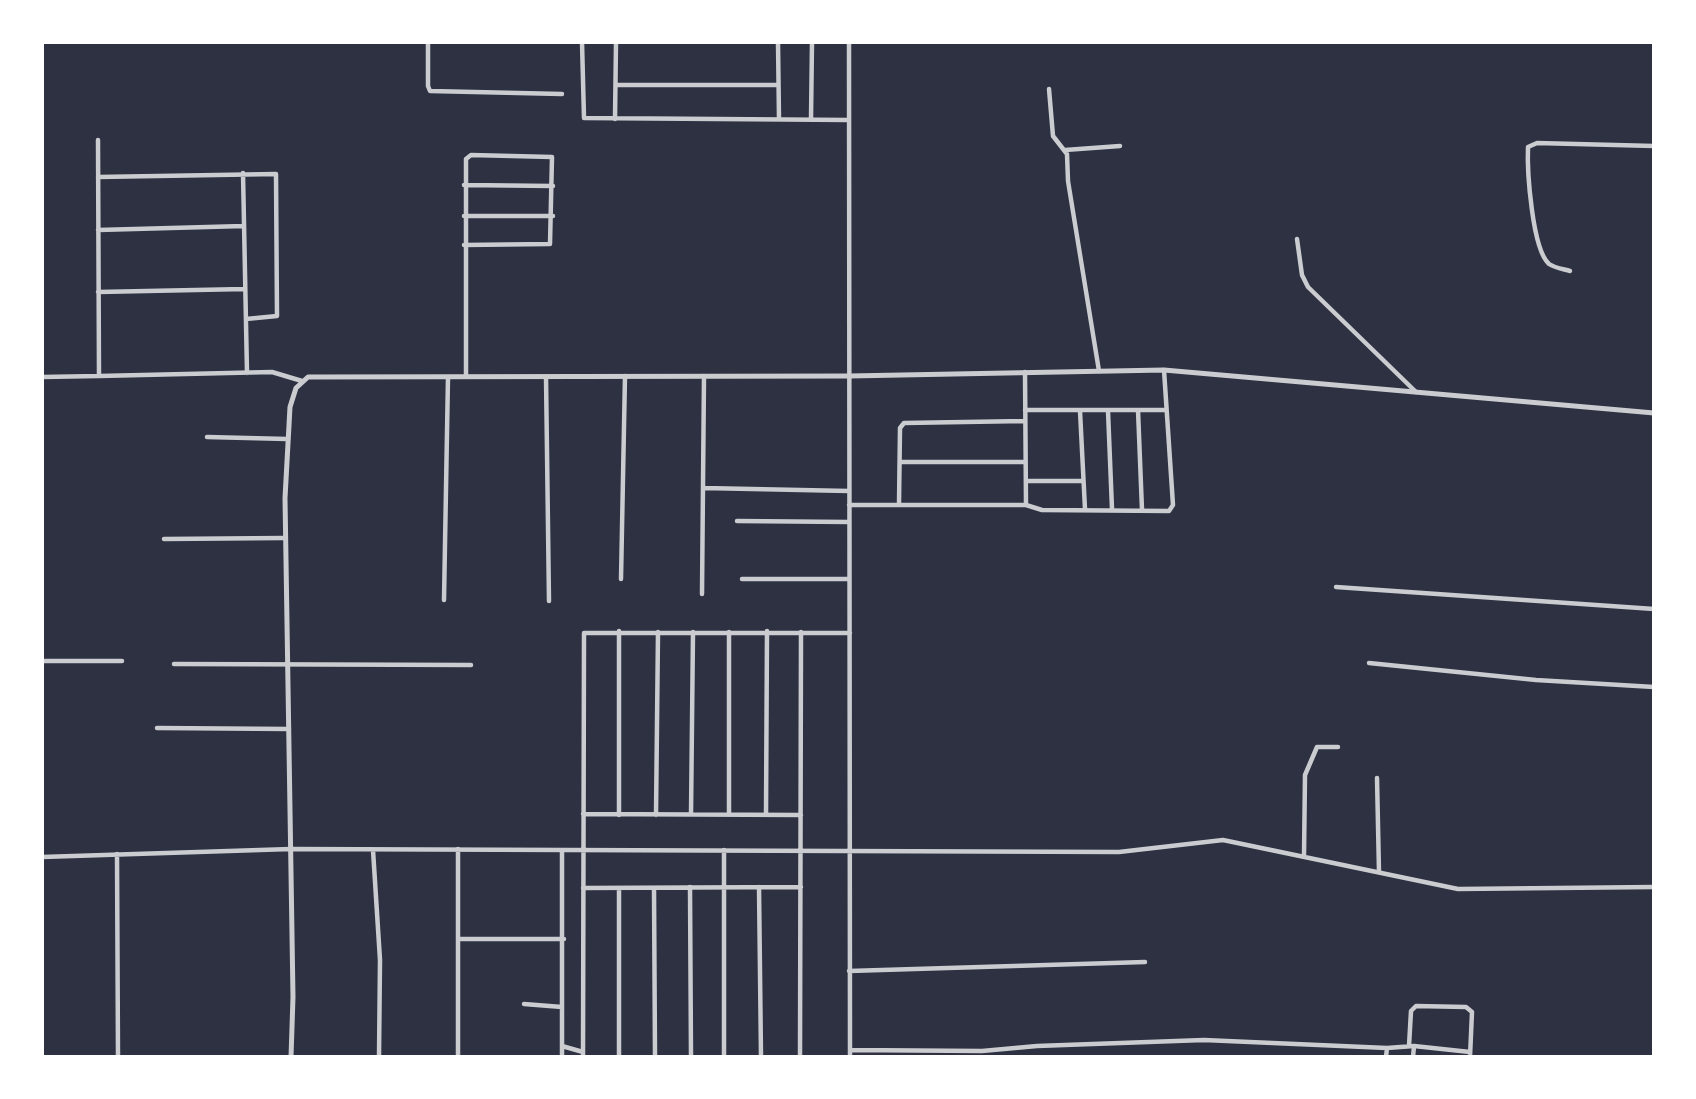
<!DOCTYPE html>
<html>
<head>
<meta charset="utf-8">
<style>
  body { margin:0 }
  #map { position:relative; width:1696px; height:1099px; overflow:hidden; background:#2d3142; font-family:Mulish,sans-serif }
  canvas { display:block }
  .frame { position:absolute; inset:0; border:44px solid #fff; pointer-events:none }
</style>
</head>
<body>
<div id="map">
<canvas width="1696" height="1099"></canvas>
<div class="frame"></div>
</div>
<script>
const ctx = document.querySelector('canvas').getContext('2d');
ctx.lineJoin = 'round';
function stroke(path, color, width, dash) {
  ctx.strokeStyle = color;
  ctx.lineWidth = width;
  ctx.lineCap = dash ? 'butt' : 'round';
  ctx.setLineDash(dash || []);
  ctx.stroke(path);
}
stroke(new Path2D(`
  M428,42V86L430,91L562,94
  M582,42L584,118L849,120
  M778,42L779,119
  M849,42L850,1057
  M616,85H778
  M1049,89L1053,136L1067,154L1068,181L1099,371
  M615,119L616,42
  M811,119L812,42
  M98,140L99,376L272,372L302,381
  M1065,150L1120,146
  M243,173L247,373
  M98,177L276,174L277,316L246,319
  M464,185L553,186
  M464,216H553
  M98,230L244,226
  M1297,239L1302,275L1308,287L1416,392
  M464,245L550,244L552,157L471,155L466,159V376
  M1570,271C1563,269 1555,268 1549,264C1532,249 1527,170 1528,147L1537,143L1654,146
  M98,292L245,289
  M1025,372L1026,505
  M42,377L99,376
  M546,377L549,601
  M1025,410H1165
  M1138,410L1142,510
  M1080,411L1085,509
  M1108,411L1112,509
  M207,437L287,439
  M900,462H1025
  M1026,481H1083
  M703,488L849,491
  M899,504L900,428L904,423L1025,421
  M849,505H1026L1042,510L1169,511L1173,505L1164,370
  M737,521L849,522
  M164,539L284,538
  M621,579L625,376
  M742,579H849
  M1336,587L1654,609
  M702,594L704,376
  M444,600L448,377
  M42,661H122
  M1369,663L1536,680L1654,687
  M174,664L471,665
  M157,728L289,729
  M1377,778L1379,872
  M583,814L801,815
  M691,814L693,632
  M729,814V632
  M766,814L767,631
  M619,815V631
  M656,815L658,632
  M373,850L380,960L379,1057
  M724,850V1057
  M117,854L118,1057
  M1304,856L1305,775L1317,747H1338
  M42,857L291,849L1119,852L1223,840L1458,889L1654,887
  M690,887L691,1057
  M759,887L761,1057
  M583,888L801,887
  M619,888V1057
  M654,888L655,1057
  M458,939H564
  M849,971L1145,962
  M524,1004L562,1007
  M562,1046L583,1052
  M1409,1046L1411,1011L1416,1006L1466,1007L1472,1012L1470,1057
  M850,1050L982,1051L1037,1046L1204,1040L1387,1048L1414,1046L1470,1052
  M458,1057V849
  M562,1057V850
  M583,1057L584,633H850
  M800,1057L801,632
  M1386,1057L1387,1048
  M1413,1057L1414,1046`), '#caccd0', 4.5);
stroke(new Path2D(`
  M291,1057L293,997L285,498L290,407L296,388L308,377L849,376L1164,370L1654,413`), '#caccd0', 5);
</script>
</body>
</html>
